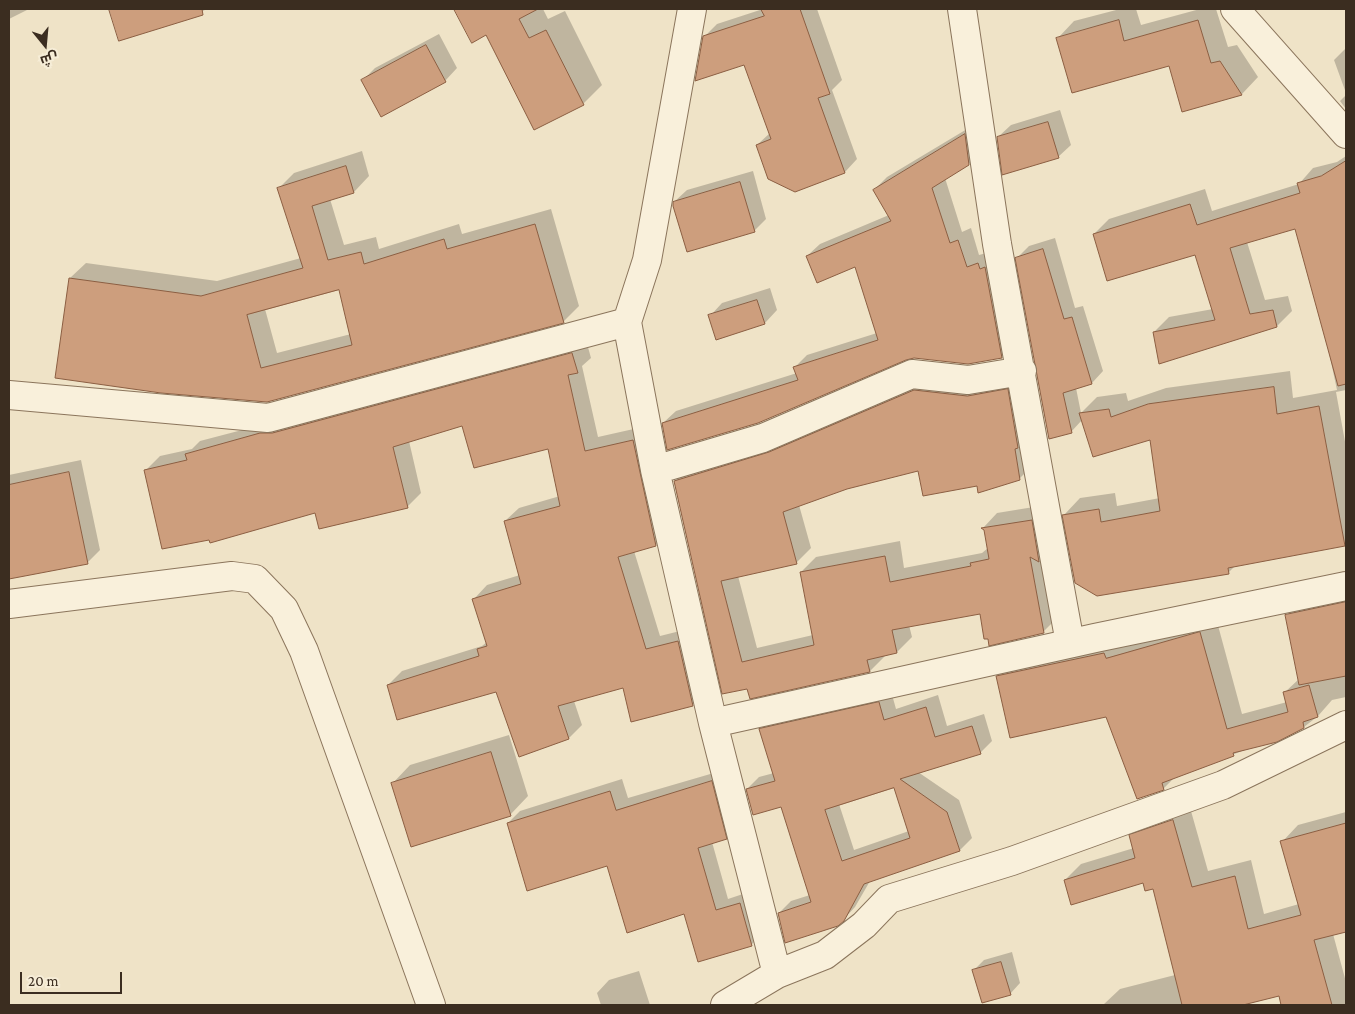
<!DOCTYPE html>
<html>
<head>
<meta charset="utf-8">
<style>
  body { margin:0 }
  #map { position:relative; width:1355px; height:1014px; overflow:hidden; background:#efe3c7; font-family:"Crimson Pro",Cairo,serif }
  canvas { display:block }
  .frame { position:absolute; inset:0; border:10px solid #3b2d20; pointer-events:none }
  .north { position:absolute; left:20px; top:20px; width:50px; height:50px; -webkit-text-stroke:4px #f6edd7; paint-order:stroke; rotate:163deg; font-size:14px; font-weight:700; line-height:20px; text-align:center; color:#3b2d20 }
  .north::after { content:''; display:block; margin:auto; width:18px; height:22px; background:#3b2d20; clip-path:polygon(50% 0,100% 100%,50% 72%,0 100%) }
  .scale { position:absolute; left:20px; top:972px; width:102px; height:22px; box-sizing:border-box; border:2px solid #3b2d20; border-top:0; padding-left:6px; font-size:15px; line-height:18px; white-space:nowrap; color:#3b2d20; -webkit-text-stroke:4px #f6edd7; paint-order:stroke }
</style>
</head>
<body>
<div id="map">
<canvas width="1355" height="1014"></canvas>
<div class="frame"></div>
<div class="north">ش</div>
<div class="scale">20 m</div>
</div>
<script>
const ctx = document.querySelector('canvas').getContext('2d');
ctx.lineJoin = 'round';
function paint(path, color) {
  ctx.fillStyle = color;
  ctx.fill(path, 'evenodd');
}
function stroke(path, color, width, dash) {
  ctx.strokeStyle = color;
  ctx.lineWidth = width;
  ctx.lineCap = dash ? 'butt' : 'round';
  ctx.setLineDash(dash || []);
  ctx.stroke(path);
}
paint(new Path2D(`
  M9,9H29L9,19Z
  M110,9H207L179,22L120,40Z
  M456,9H543L548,19L565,11L602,85L583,104L487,34L472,41Z
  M763,9H817L842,80L832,90L857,159L845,172L795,190L757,145L770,133L745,63L704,37L717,24Z
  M1120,9H1136L1141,25L1200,9H1216L1228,47L1237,45L1258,77L1242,94L1183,111L1170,65L1058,38L1074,21Z
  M439,34L457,68L445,81L363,80L375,68Z
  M1346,48V93L1334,60Z
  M1346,95V109L1340,101Z
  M1060,110L1071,145L1058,157L998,137L1011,125Z
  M977,123L981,151L969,164L945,178L962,232L971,228L979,255L990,252L1014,345L1001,357H914L663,423L676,411L797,373L795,367L807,355L877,333L855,266L807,256L820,244L889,215L874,190L887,177Z
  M362,151L369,176L354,192L330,199L344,245L376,237L379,249L459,224L462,234L551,209L579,306L563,322L267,401L70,278L86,263L217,281L301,258L279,188L294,173ZM340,288L351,334L277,353L265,309Z
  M1346,156V390L1336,392L1346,447V544L1236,565L1228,573L1064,515L1080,498L1115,493L1117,506L1160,498L1151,439L1082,420L1071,432L1017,258L1029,246L1055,238L1075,308L1083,306L1103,371L1092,383L1076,388L1081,413L1097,397L1126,393L1128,401L1166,388L1290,371L1293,398L1337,390L1327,343L1296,227L1247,242L1265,300L1288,296L1292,311L1277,326L1154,332L1169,317L1213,309L1195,253L1094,234L1109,219L1205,189L1212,211L1299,184L1313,168L1337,162Z
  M753,171L766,219L754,231L674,202L687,190Z
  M770,288L777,310L765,323L717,339L710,316L722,303Z
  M586,340L591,358L582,366L598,437L647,426L670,531L656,545L634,551L660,636L692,628L706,691L692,705L624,687L574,701L582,725L569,738L497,690L388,685L402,671L482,646L487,642L474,599L487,585L520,575L505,521L519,508L560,496L549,447L463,424L409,441L421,493L407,507L316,511L146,470L160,456L192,449L200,441Z
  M1022,375L1034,464L1019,479L978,485L919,469L847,488L799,505L811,548L796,563L738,576L757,648L813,635L801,572L816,557L900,541L904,568L982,553L988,548L985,529L983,528L997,513L1046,505L1058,617L1043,632L989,637L981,613L909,625L912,637L897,652L885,656L870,671L751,697L675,481L690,466L930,376Z
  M81,460L100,550L87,563L9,578V475Z
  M1346,590V697L1332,700L1318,716L1304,727L1175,777L1163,789L1107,715L997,676L1013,661L1216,618L1242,714L1287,702L1284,693L1299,679L1287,615L1302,600Z
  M891,691L896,709L938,695L947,726L984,714L992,741L980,753L918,772L959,800L972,838L960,850L870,881L855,907L843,920L779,913L791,901L810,895L781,806L747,789L759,777L774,773L760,729L772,717ZM894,787L909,831L854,850L839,804Z
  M509,735L528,796L510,815L392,784L410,765Z
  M724,770L738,826L726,838L712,842L728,899L752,891L764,932L751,945L684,913L608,865L508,823L520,811L622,779L628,798Z
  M1189,804L1208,871L1251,860L1264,914L1299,904L1282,842L1298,825L1346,812V930L1333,934L1346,982V1005H1282L1280,995L1238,1005H1103L1120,989L1175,975L1153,887L1144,882L1065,880L1081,864L1134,848L1130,836L1147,819Z
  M1012,952L1020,983L1010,994L974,970L984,960Z
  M639,971L650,1005H601L597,993L609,980Z`), '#0003');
const building = new Path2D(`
  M109,9H202L203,15L119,41Z
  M454,9H538L519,19L529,38L546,30L584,105L534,130L486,35L472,43Z
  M761,9H800L830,94L818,98L845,173L795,192L768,179L756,145L771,139L744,65L695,81L703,36L764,16Z
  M1119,20L1124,41L1198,20L1211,63L1220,61L1242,95L1182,112L1169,66L1072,93L1056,38Z
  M426,45L446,82L381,117L361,80Z
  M1048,122L1059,158L1002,175L997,137Z
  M965,134L969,165L932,188L950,243L958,240L967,267L978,263L980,269L985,267L1002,358L968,364L914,358L906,360L758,423L667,450L662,423L798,380L793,367L878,340L855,267L817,283L806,256L891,221L873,190Z
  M1346,161V384L1338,386L1295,229L1230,248L1250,314L1273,310L1277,327L1159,364L1153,332L1215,320L1195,255L1107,281L1093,234L1190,204L1197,225L1300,193L1297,183L1321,176Z
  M346,166L354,193L312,206L328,260L361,252L364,264L444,239L447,249L535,224L564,323L267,402L161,393L55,378L69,278L201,296L303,268L277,188ZM339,290L352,345L261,368L247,315Z
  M740,182L755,232L687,252L673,206V202Z
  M1043,249L1064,319L1072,317L1092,384L1063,393L1072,433L1049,439L1015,258Z
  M757,300L765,324L716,340L708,315Z
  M572,353L578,373L568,375L585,451L633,440L656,546L618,557L646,649L678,641L693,706L631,722L623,688L558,706L569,739L519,757L496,692L397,720L387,685L479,656L477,649L487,646L472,599L521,584L504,521L560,506L548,449L474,468L462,426L393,447L408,508L319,529L315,513L210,543L209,540L162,549L144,470L187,460L185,454L260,433H272Z
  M1274,387L1277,414L1319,406L1345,546L1228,568L1229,574L1097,596L1075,583L1062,515L1099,509L1101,522L1160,511L1150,440L1093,457L1079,413L1109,409L1111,417L1148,404Z
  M1008,389L1018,448L1015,449L1020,480L978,493L977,486L923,496L918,471L847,489L783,512L797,564L721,581L742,662L814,645L800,572L885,556L890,582L971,566L970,563L989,559L984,530L981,528L1032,520L1039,562L1030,557L1044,633L989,646L988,639H984L980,614L892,630L897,653L867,660L870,672L750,699L747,689L722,694L674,481L769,452L914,390L967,396Z
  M69,472L88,564L9,579V485Z
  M1346,602V676L1299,685L1285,615Z
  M1200,632L1227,729L1288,712L1283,692L1309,685L1318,717L1303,722L1304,728L1277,742L1233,753L1234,756L1162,783L1164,790L1137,799L1106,717L1010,738L996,676L1104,653L1106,658Z
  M879,702L884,720L926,707L935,737L972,726L981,754L900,779L947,812L960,851L864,884L844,921L838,926L785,943L778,913L811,902L781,807L753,815L746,789L775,781L759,729ZM894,788L910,838L842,861L825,810Z
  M491,752L511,816L411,847L391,783Z
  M712,781L727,839L698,848L716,910L740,903L752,946L698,962L684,914L627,933L607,866L527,891L507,823L610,791L616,810Z
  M1173,820L1192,887L1235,876L1248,929L1301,915L1280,841L1346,823V932L1314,940L1332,1005H1281L1279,996L1243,1005H1182L1153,889L1145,891L1143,883L1071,905L1064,880L1135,858L1129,835Z
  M1001,962L1011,995L982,1003L972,970Z`);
paint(building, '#cd9e7d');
stroke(building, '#8b5e42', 1);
const minor = new Path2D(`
  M962,9L997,244L1070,643
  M1235,9L1346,134
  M627,322L655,470L713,723L777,974
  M9,395L268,418L627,322L647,260L692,9
  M655,470L763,438L912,374L968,380L1022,371
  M9,604L232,576L255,579L284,609L304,651L431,1005
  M713,723L1095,638L1346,586
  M725,1005L777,974L825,955L864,925L889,899L1012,861L1223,785L1346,725`);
stroke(minor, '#8b755c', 30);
stroke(minor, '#f9f0db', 28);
</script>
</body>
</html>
